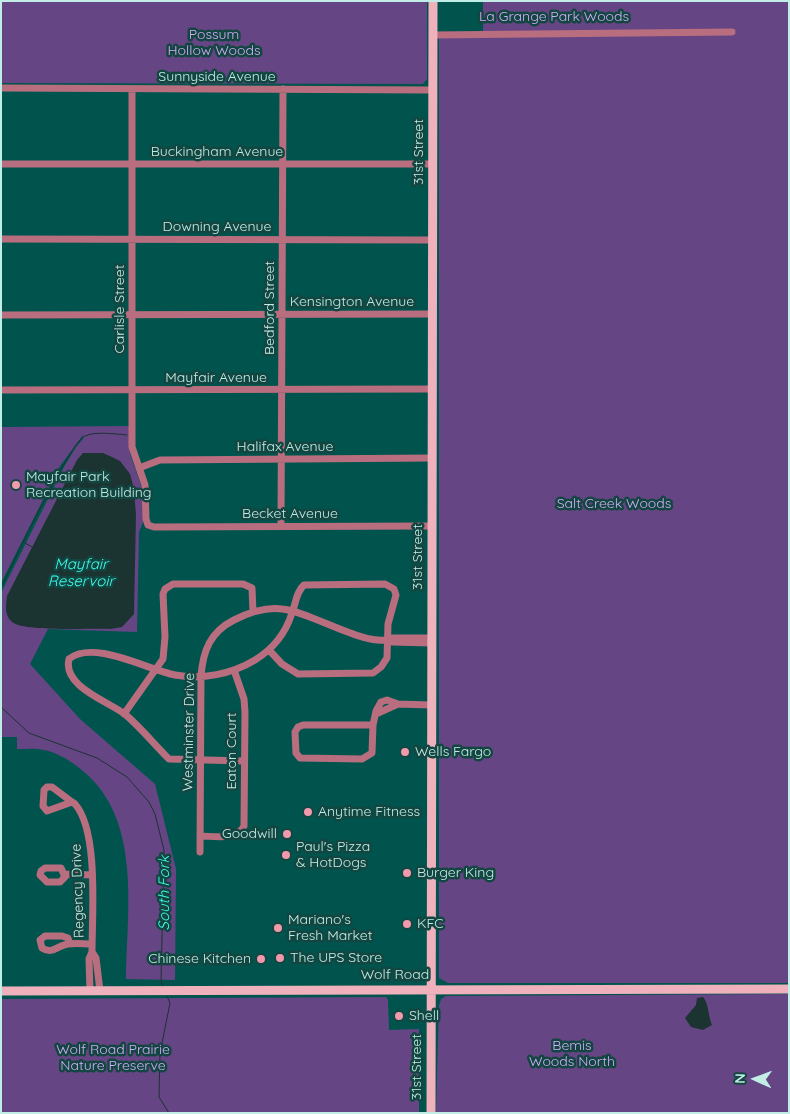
<!DOCTYPE html>
<html>
<head>
<meta charset="utf-8">
<style>
  body { margin:0 }
  #map { position:relative; width:790px; height:1114px; overflow:hidden; background:#00544d; font-family:Quicksand,sans-serif }
  canvas { display:block }
  .frame { position:absolute; inset:0; border:2px solid #c2ece6; pointer-events:none }
  .north { position:absolute; left:730px; top:1054px; width:50px; height:50px; -webkit-text-stroke:4px #144641; paint-order:stroke; rotate:272deg; font-size:14px; font-weight:700; line-height:20px; text-align:center; color:#c2ece6 }
  .north::after { content:''; display:block; margin:auto; width:18px; height:22px; background:#c2ece6; clip-path:polygon(50% 0,100% 100%,50% 72%,0 100%) }
</style>
</head>
<body>
<div id="map">
<canvas width="790" height="1114"></canvas>
<div class="frame"></div>
<div class="north">N</div>
</div>
<script>
const ctx = document.querySelector('canvas').getContext('2d');
ctx.lineJoin = 'round';
function paint(path, color) {
  ctx.fillStyle = color;
  ctx.fill(path, 'evenodd');
}
function stroke(path, color, width, dash) {
  ctx.strokeStyle = color;
  ctx.lineWidth = width;
  ctx.lineCap = dash ? 'butt' : 'round';
  ctx.setLineDash(dash || []);
  ctx.stroke(path);
}
function drawText(font, color, halo, rows, align = 'center') {
  ctx.font = font + ' Quicksand,sans-serif';
  ctx.lineWidth = 5;
  ctx.setLineDash([]);
  ctx.textBaseline = 'middle';
  ctx.strokeStyle = halo;
  ctx.fillStyle = color;
  for (const [text, x, y, turn = 0] of rows) {
    ctx.save();
    ctx.translate(x, y);
    ctx.rotate((+turn || 0) * Math.PI / 180);
    ctx.textAlign = isNaN(turn) ? turn : align;
    if (halo) ctx.strokeText(text, 0, 0);
    ctx.fillText(text, 0, 0);
    ctx.restore();
  }
}
paint(new Path2D(`
  M1,1H427V79L423,84L1,83Z
  M483,1H789V983H448L439,978V35H483Z
  M129,426L130,454L143,491V522L139,532L137,632L48,629L30,664L80,719L155,784L176,869L175,980L126,979C127,909 143,815 78,767C69,760 56,752 44,750C36,748 26,749 17,749V737H1V593L64,467L76,447L83,439V435L60,466L1,583V427Z
  M789,994V1113H436L439,1006L441,999L446,996Z
  M386,997L388,1000L389,1030L419,1029V1113H1V999Z`), '#664585');
paint(new Path2D(`
  M83,453H103L112,457L120,461L130,474L134,489L136,515L134,614L122,627L110,629C91,628 24,632 12,622C4,615 6,605 7,596L77,460Z
  M703,997C709,1004 708,1016 712,1025L703,1030L691,1027L685,1018L696,1005L697,998Z`), '#1b3331');
stroke(new Path2D(`
  M25,543L32,547
  M1,587C13,564 69,443 85,436C96,431 115,434 127,435
  M1,707L29,733L97,758L127,777L149,802L155,814L164,850L161,981L163,986
  M167,996L170,1003L160,1053L159,1097L169,1113`), '#1b3331', 1);
stroke(new Path2D(`
  M433,35L732,32
  M1,88L432,90
  M132,89V447L145,485L146,519L148,525L154,527L431,526
  M1,164H432
  M1,239L432,240
  M1,315L432,314
  M1,390L432,389
  M139,468L160,460L432,458
  M281,526L283,89
  M387,640L392,642L431,643
  M124,714L163,659L165,637L163,594L165,589L173,584H243L252,588L253,612
  M376,714L398,704L431,705
  M303,725H373L372,753L362,759L300,758L296,753L295,732L298,727Z
  M373,725L376,711L381,702L387,700L398,704
  M244,761L169,759C155,745 141,728 126,715C110,702 62,687 69,659C93,639 148,670 175,675C202,680 232,674 255,660C273,649 286,632 292,613C296,603 296,592 304,585L385,584L394,589L396,595L388,624L387,658L381,667L373,673L298,674L282,664L269,650
  M72,802L47,811L43,806L44,790L47,787H52L72,802L75,804C99,831 92,916 92,952L89,959L90,991
  M200,836C214,836 237,841 244,826L245,712L244,699L234,670
  M200,852L201,676C203,651 210,632 234,620C248,613 266,607 282,609C310,611 369,650 392,638H431
  M45,868H61L65,877L60,882H47L40,875L41,871Z
  M65,874L92,875
  M70,944L68,938L62,936H45L40,940L42,948C53,955 58,945 68,944C76,943 84,944 92,944
  M92,952L96,958L100,991`), '#b86e7e', 7);
stroke(new Path2D(`
  M1,991L789,989
  M431,1113L433,1`), '#efb2bd', 9);
for (const [x, y, r, color] of [
  [16,485,5,"#f29aad"],
  [405,752,5,"#f29aad"],
  [308,812,5,"#f29aad"],
  [287,834,5,"#f29aad"],
  [286,855,5,"#f29aad"],
  [407,873,5,"#f29aad"],
  [407,924,5,"#f29aad"],
  [278,928,5,"#f29aad"],
  [280,958,5,"#f29aad"],
  [261,959,5,"#f29aad"],
  [399,1016,5,"#f29aad"]
]) {
  const dot = new Path2D();
  dot.arc(x, y, r, 0, 2 * Math.PI);
  ctx.fillStyle = color;
  ctx.fill(dot);
  stroke(dot, '#144641', 2);
}
drawText('14px', '#d1adf8', '#144641', [
  ["La Grange Park Woods",554,17],
  ["Possum",214,35],
  ["Hollow Woods",214,51],
  ["Salt Creek Woods",614,504],
  ["Bemis",572,1046],
  ["Woods North",572,1062],
  ["Wolf Road Prairie",113,1050],
  ["Nature Preserve",113,1066]
]);
drawText('14px', '#c2ece6', '#144641', [
  ["Sunnyside Avenue",217,77],
  ["Buckingham Avenue",217,152],
  ["31st Street",419,152,-90],
  ["Downing Avenue",217,227],
  ["Kensington Avenue",352,302],
  ["Bedford Street",270,308,-90],
  ["Carlisle Street",120,309,-90],
  ["Mayfair Avenue",216,378],
  ["Halifax Avenue",285,447],
  ["Becket Avenue",290,514],
  ["31st Street",418,557,-90],
  ["Westminster Drive",189,732,-89],
  ["Eaton Court",232,751,-90],
  ["Regency Drive",78,891,-92],
  ["Wolf Road",395,975],
  ["31st Street",417,1067,-90]
]);
drawText('14px', '#c2ece6', '#144641', [
  ["Mayfair Park",26,477],
  ["Recreation Building",26,493],
  ["Wells Fargo",415,752],
  ["Anytime Fitness",318,812],
  ["Goodwill",277,834,"right"],
  ["Paul's Pizza",296,847],
  ["& HotDogs",296,863],
  ["Burger King",417,873],
  ["Mariano's",288,920],
  ["Fresh Market",288,936],
  ["KFC",417,924],
  ["The UPS Store",290,958],
  ["Chinese Kitchen",251,959,"right"],
  ["Shell",409,1016]
], 'left');
drawText('italic 15px', '#3efded', '#144641', [
  ["Mayfair",81,564],
  ["Reservoir",81,581],
  ["South Fork",164,893,-90]
]);
</script>
</body>
</html>
